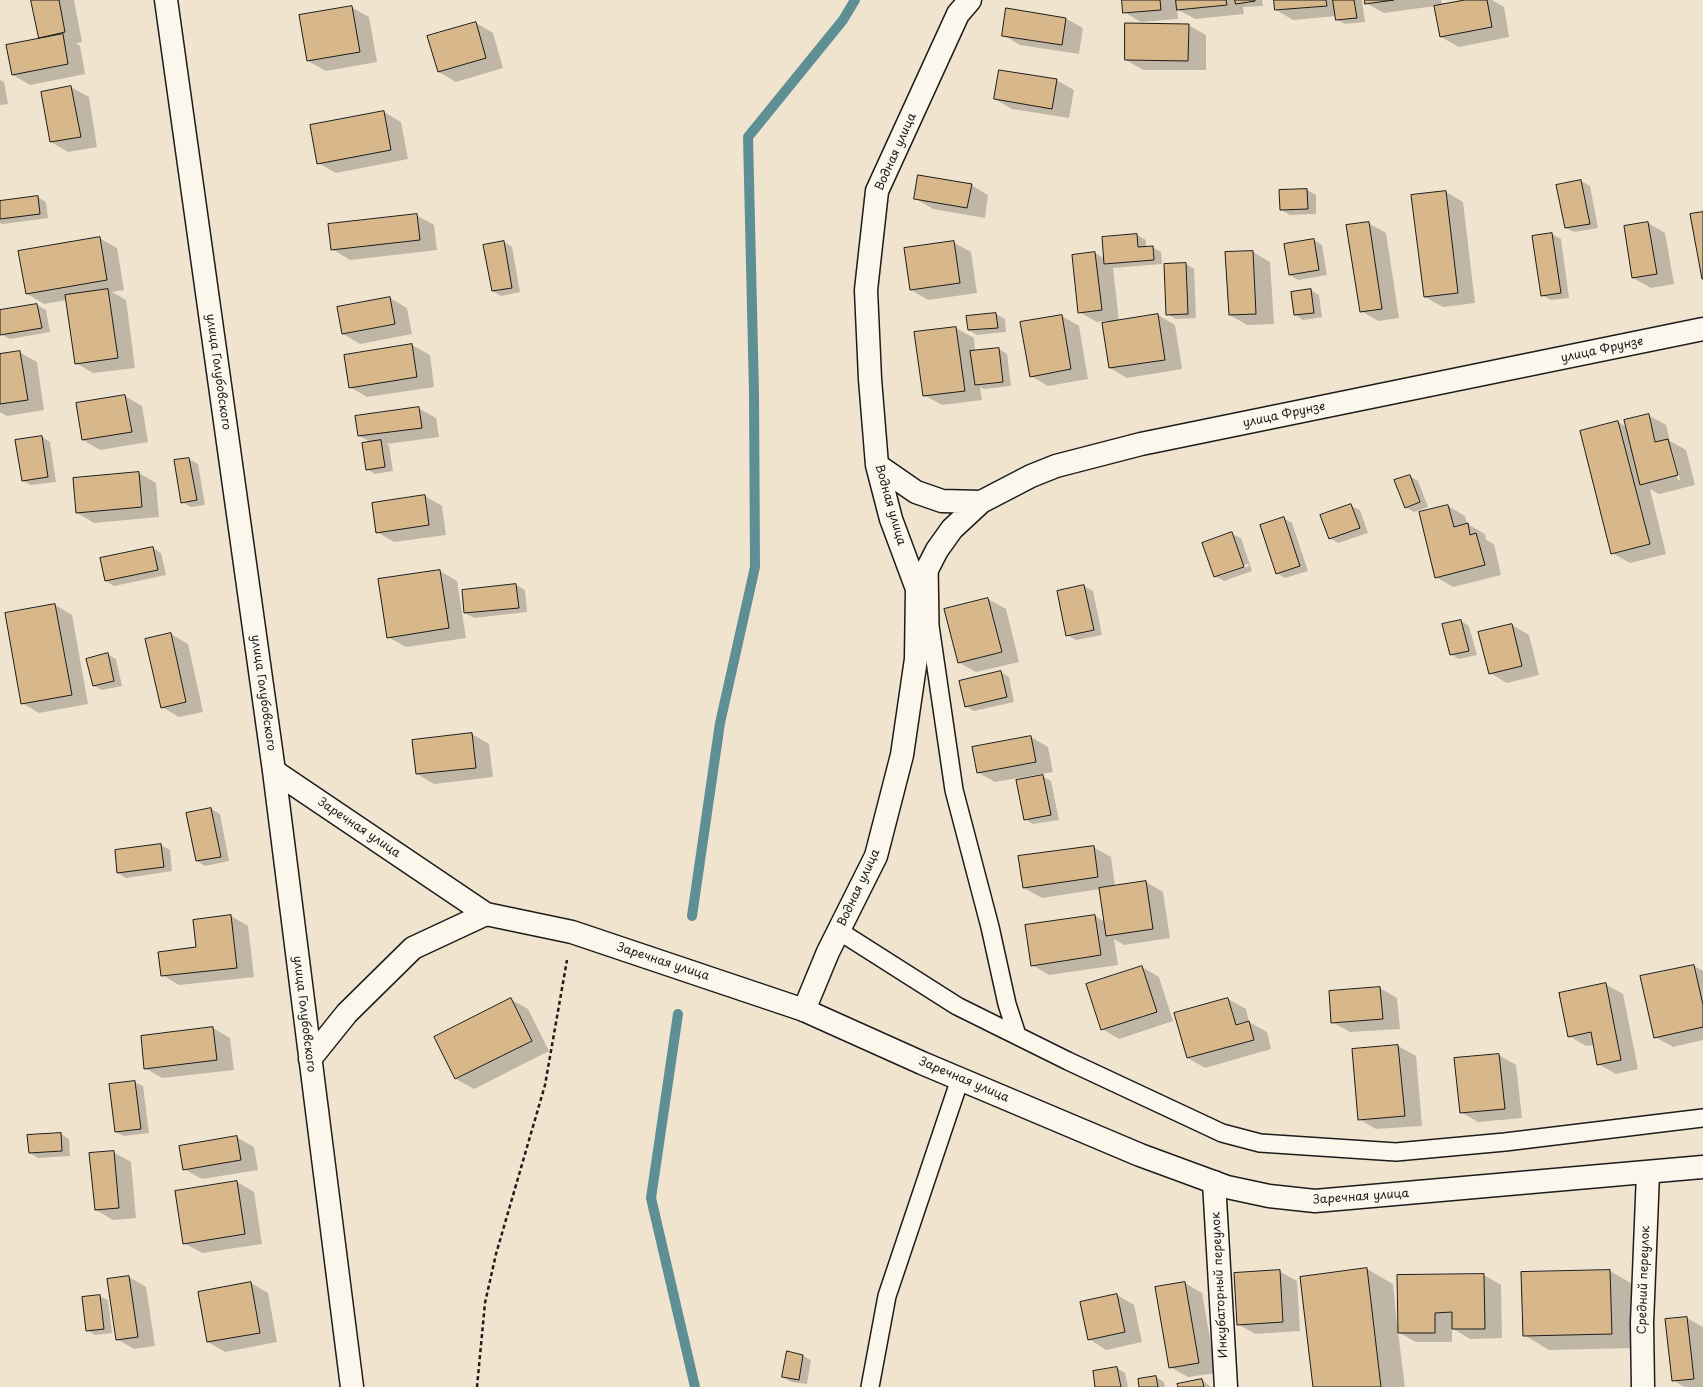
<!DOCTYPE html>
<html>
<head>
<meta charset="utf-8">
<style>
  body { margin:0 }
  canvas { display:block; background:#f0e4cf }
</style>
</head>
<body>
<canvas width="1703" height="1387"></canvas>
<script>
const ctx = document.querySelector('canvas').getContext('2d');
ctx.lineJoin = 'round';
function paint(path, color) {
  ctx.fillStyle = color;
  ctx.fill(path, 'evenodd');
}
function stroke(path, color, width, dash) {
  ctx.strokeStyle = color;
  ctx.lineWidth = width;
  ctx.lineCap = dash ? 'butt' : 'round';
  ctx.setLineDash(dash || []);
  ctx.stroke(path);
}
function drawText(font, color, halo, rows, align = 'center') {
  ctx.font = font + ' "Playpen Sans",sans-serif';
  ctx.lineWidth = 3;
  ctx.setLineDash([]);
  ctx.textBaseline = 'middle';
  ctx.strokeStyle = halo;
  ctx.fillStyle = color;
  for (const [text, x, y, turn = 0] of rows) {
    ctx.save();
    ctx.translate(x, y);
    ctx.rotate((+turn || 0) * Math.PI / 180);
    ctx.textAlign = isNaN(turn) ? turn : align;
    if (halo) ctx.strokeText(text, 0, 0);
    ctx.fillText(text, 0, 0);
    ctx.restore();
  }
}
paint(new Path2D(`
  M32,0H74L82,42L76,43L80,46L85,74L30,85L13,75L43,39L40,37Z
  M1123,0H1262L1263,6L1243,7L1244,14L1195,19L1177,9L1178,19L1141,22L1124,12Z
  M1275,0H1362L1365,22L1345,24L1337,20L1336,16L1293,20L1276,10Z
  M1366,0H1441L1442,5L1470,0H1492L1504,7L1509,37L1459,47L1441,37L1435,6L1384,13L1366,3Z
  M351,7L369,17L377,62L326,71L308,61L300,16Z
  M1065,18L1083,28L1079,54L1020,45L1003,35Z
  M476,23L493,33L503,68L456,82L439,72Z
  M1188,25L1206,35V70H1143L1126,60Z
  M0,80L4,82L8,104L0,105Z
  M1056,80L1074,90L1069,118L1012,109L995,99Z
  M71,87L89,97L97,147L68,152L51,142L42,92Z
  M384,112L401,122L408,159L336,173L318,163Z
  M1581,181L1590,186L1598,228L1574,232L1566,228Z
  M971,185L988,195L985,218L933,209L916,199Z
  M1307,190L1316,195V214L1290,215L1281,210L1280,191Z
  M1446,192L1463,202L1475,303L1443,307L1425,297Z
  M37,197L46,202L48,218L3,224L0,223V202Z
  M416,215L434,225L437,250L350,260L332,249Z
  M1368,223L1386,233L1399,318L1378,321L1361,311Z
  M1648,223L1665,233L1674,284L1651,288L1633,278L1625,227Z
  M1552,234L1561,239L1569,298L1551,300L1542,295Z
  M1137,235L1146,240V248L1152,247L1161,252L1162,264L1113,268L1119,321L1158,315L1175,325L1182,369L1127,378L1110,368L1108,321L1097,322L1079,312L1073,256L1095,253L1105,259L1103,238Z
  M99,238L117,248L124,290L112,292L126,300L135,368L93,373L76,363L67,300L44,304L27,294Z
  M1314,240L1322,245L1327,275L1298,280L1290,275Z
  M504,242L512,247L520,292L501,296L492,291Z
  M953,242L971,252L977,293L928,300L911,290Z
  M1253,252L1270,262L1274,324L1247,325L1230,315Z
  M1186,264L1194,269L1196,318L1176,319L1167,314Z
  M1311,290L1319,295L1322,317L1303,320L1295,315Z
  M390,298L407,308L412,334L360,344L343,334Z
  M37,305L46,310L50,332L10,339L1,334L0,311Z
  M996,314L1005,319L1006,332L977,335L969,330L967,316Z
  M1062,316L1079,326L1088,379L1048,386L1031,376Z
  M956,328L974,338L975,351L999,349L1007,354L1011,386L984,389L980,387L982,400L942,405L924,395L915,333Z
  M412,345L430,355L434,387L367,397L350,387L345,355Z
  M19,352L37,362L44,410L7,416L0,412V355Z
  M125,396L142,406L148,442L100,450L83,440Z
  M418,408L436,418L439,437L387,444L389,446L393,471L375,474L367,469L371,442L359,436Z
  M1648,415L1666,425L1670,441L1686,450L1695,485L1659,494L1650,489L1666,554L1630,563L1612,553L1618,422L1627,427ZM1670,451H1672L1680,480H1678Z
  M42,437L50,442L56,482L31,485L23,481Z
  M189,459L198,464L205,505L191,507L182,502L175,461Z
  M139,473L156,483L159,517L94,523L77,513Z
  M1410,476L1418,481L1428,507L1414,512L1405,507Z
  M425,496L442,506L446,535L394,542L377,532Z
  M1351,506L1360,510L1368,533L1338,543L1330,538Z
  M1448,506L1465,516L1467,524L1485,534L1486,540L1494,544L1501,575L1453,587L1436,577Z
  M1283,518L1292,523L1308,571L1285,578L1277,573Z
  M1232,534L1241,538L1252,571L1224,581L1215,576ZM1248,564L1249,566L1220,576V574Z
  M153,548L161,553L166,575L114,586L106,581Z
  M440,571L457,581L466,638L406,647L388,637Z
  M516,585L525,590L527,612L474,618L465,613L463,590Z
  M1084,586L1093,591L1102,635L1076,640L1067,635Z
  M988,599L1006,609L1019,662L976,672L958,662Z
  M55,605L72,615L88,704L39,713L22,703Z
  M1461,621L1469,626L1477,655L1459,659L1451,654Z
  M1512,625L1529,635L1539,675L1507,683L1490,673Z
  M171,634L188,644L203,712L179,717L162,707Z
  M107,654L116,659L122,686L102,690L94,686Z
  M1001,672L1009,677L1014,702L974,711L966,706Z
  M472,734L489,744L493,777L434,784L417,774Z
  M1031,737L1048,747L1053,772L995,782L977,772Z
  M1042,776L1051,781L1059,820L1033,824L1025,819Z
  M211,809L220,814L229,861L205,866L197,861L187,814Z
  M161,845L170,850L172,871L126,878L118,873L116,851Z
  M1093,847L1111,857L1115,887L1146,882L1163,892L1170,938L1124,945L1114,939L1118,965L1049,975L1032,965L1095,916L1105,922L1100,889L1042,898L1024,888Z
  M231,916L248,926L254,977L179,985L162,975L197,948Z
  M1694,966L1703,971V1040L1673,1047L1655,1037Z
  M1142,967L1159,977L1173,1021L1119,1039L1102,1029Z
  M1605,984L1623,994L1638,1069L1616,1074L1598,1064L1594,1045L1586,1046L1569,1036Z
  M1380,988L1397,998L1400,1029L1350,1032L1332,1022Z
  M510,999L528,1009L549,1051L474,1089L456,1079L435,1037Z
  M1228,999L1246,1009L1249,1022L1267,1032L1271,1049L1205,1068L1188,1058Z
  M213,1028L230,1038L234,1070L162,1078L145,1068Z
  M1398,1046L1416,1056L1422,1126L1376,1129L1359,1119L1353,1050Z
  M1499,1055L1516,1065L1522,1118L1478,1122L1461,1112Z
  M134,1082L143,1086L149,1133L124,1136L116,1132Z
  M61,1134L69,1139L70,1156L38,1158L30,1153Z
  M236,1137L254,1147L258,1170L202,1179L184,1169Z
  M113,1152L131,1162L136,1218L113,1220L96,1210Z
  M237,1182L254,1192L262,1244L202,1253L184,1243Z
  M1367,1269L1393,1284L1397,1324H1399L1398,1276L1484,1275L1501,1285L1502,1338L1470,1339L1452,1328V1342H1416L1398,1332L1405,1387H1314Z
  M1279,1271L1297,1281L1300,1331L1255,1334L1238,1324Z
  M1610,1271L1636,1286L1637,1348L1549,1350L1524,1335L1522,1273Z
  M129,1277L146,1287L155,1346L134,1349L117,1339Z
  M251,1283L268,1293L277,1342L225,1352L208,1342Z
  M1185,1283L1202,1293L1216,1373L1188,1377L1170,1367Z
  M1117,1295L1134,1305L1142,1342L1106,1350L1089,1339Z
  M99,1296L108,1300L112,1333L95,1335L87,1330Z
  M1687,1318L1703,1327V1387H1684L1673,1380L1666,1320Z
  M803,1356L811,1360L807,1384L791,1382L783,1377Z
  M1117,1368L1125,1373L1128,1387H1096Z
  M1156,1377L1164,1382L1165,1387H1140Z
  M1202,1380L1211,1387H1179Z`), '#0003');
stroke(new Path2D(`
  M692,916L720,723L755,567L754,393L748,137L843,20L855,0
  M678,1014L651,1198L695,1387`), '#5e8f95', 10);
const building = new Path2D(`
  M31,0H59L65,32L39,38Z
  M1122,0H1160L1161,10L1123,13Z
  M1176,0H1226L1227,5L1177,10Z
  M1235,0H1255V1L1236,4Z
  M1274,0H1326L1327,6L1275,10Z
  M1333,0H1354L1357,18L1336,20Z
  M1365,0H1394L1365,4Z
  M1465,0H1487L1492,27L1440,37L1434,6Z
  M352,6L360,52L307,61L299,15Z
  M1006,8L1066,18L1062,45L1002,36Z
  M476,22L486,58L438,72L427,36Z
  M1125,23L1189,24L1188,61L1125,60Z
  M63,34L68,64L12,75L6,45Z
  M999,70L1057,79L1052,109L994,99Z
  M71,86L81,137L50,142L41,92Z
  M384,111L391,150L317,164L310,125Z
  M918,175L972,184L967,208L914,199Z
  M1581,180L1590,224L1565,228L1556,185Z
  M1307,189L1308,209L1280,210L1279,190Z
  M1446,191L1458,293L1424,297L1411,195Z
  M38,196L40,214L0,219V201Z
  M1703,212V279H1702L1690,214Z
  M417,214L420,240L331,250L328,224Z
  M1369,222L1382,309L1360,312L1346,225Z
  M1648,222L1657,274L1632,278L1624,226Z
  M1552,233L1561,293L1541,296L1532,236Z
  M1137,234L1138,247L1153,246L1154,260L1104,264L1102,237Z
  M100,237L107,280L26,294L18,251Z
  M1314,239L1319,270L1289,275L1284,244Z
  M504,241L512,288L492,291L483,245Z
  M954,241L960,283L910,290L904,248Z
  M1253,251L1256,314L1229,315L1225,252Z
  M1095,252L1102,310L1078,313L1072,255Z
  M1186,263L1188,314L1166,315L1164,264Z
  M108,289L118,358L75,364L65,295Z
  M1311,289L1314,313L1294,315L1291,292Z
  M390,297L395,324L342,334L337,307Z
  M37,304L42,328L0,335V310Z
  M996,313L998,328L968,330L966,316Z
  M1158,314L1165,360L1109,368L1102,323Z
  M1062,315L1071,369L1030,377L1020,322Z
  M956,327L965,391L923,396L914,332Z
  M412,344L417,377L349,388L344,355Z
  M999,348L1003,382L975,385L970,351Z
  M20,351L28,400L0,404V354Z
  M125,395L132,432L82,440L76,403Z
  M419,407L422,428L358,436L355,416Z
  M1649,414L1655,442L1668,439L1678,475L1640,485L1624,420Z
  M1618,421L1650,544L1611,554L1580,431Z
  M42,436L48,477L22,481L15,440Z
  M381,440L385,467L366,470L362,443Z
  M189,458L197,500L181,503L174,460Z
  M139,472L142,507L76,513L73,478Z
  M1410,475L1420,502L1405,508L1394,480Z
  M425,495L429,525L376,533L372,503Z
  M1351,504L1360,528L1329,539L1320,515Z
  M1448,505L1454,527L1468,523L1470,535L1476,533L1485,565L1435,578L1419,512Z
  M1284,517L1300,566L1276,574L1260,525Z
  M1232,532L1244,567L1214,577L1202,543Z
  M153,547L158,570L105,581L100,558Z
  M440,570L449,628L387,638L378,579Z
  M516,584L519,608L464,613L462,590Z
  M1084,585L1094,630L1066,636L1057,591Z
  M988,598L1002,652L958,663L944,609Z
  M55,604L72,695L21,704L5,613Z
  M1461,620L1469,651L1450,655L1442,624Z
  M1512,624L1522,666L1489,674L1478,632Z
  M171,633L186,702L161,708L145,639Z
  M108,653L114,681L93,686L86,659Z
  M1001,671L1007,697L965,707L959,681Z
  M472,733L476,768L416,774L412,740Z
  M1031,736L1036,762L977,773L972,747Z
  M1043,775L1051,815L1024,820L1016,780Z
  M211,808L221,857L196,861L186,813Z
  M161,844L164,867L117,873L115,850Z
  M1094,846L1098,877L1023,888L1018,856Z
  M1146,881L1153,929L1106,936L1099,888Z
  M231,915L237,968L161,976L158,952L196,947L193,920Z
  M1095,915L1101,955L1031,966L1025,925Z
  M1694,965L1703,1005V1027L1654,1038L1640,976Z
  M1142,966L1157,1012L1101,1030L1086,984Z
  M1606,983L1621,1060L1597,1065L1591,1032L1568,1037L1559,993Z
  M1380,987L1383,1019L1331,1023L1329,991Z
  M511,998L532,1041L455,1079L434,1037Z
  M1228,998L1236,1025L1249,1021L1254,1040L1187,1058L1174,1013Z
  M213,1027L217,1060L144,1069L141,1036Z
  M1398,1045L1405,1116L1358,1120L1352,1049Z
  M1499,1054L1505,1109L1460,1113L1454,1058Z
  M135,1081L141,1129L115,1132L109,1084Z
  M61,1133L62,1151L29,1153L27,1135Z
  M237,1136L241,1160L183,1170L179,1146Z
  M114,1151L119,1208L95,1210L89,1153Z
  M237,1181L245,1234L183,1244L175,1191Z
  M1367,1268L1381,1387H1313L1300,1277Z
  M1280,1270L1283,1322L1237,1325L1234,1273Z
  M1610,1270L1612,1334L1523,1336L1521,1272Z
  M1484,1274L1485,1329H1452V1312L1435,1313V1333H1398L1397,1275Z
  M129,1276L138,1337L116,1340L107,1279Z
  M251,1282L260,1333L207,1342L198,1292Z
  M1185,1282L1199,1363L1169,1368L1155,1287Z
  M1117,1294L1125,1332L1088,1340L1080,1302Z
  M100,1295L104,1329L86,1331L82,1297Z
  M1687,1317L1694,1379L1672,1381L1665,1319Z
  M787,1351L803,1355L799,1380L782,1377Z
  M1117,1367L1121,1387H1095L1093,1371Z
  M1156,1376L1158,1387H1139L1138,1379Z
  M1202,1379L1204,1387H1178L1177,1384Z`);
paint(building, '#d8b88b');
stroke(building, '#1c1c1c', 1);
const service = new Path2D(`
  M929,565L930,626L954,790L990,927L1007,1004L1017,1035
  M839,931L957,1006L1068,1061L1222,1133L1260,1143L1396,1152L1505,1142L1703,1118
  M870,1387L887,1296L960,1079`);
const minor = new Path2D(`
  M877,465L916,492L942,501L981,502
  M917,589L937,550L952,529L981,502L1031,476L1056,466L1141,444L1703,329
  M804,1010L828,952L876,856L902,755L916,659L917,589L891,519L877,465L870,379L866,290L877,191L958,14L970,0
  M1214,1182L1226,1387
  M1643,1387L1642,1323L1648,1173`);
const tertiary = new Path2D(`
  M166,0L274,771L352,1387
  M274,771L486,914L572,932L804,1010L922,1063L1140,1155L1227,1187L1269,1196L1315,1201L1703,1167
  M310,1059L347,1013L413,948L486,914`);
stroke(service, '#1c1c1c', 20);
stroke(minor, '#1c1c1c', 25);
stroke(tertiary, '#1c1c1c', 25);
stroke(new Path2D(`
  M477,1387L485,1303L496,1254L545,1085L567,960`), '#1c1c1c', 2.5, [4, 3]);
stroke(service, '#fbf7ec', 17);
stroke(minor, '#fbf7ec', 22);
stroke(tertiary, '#fbf7ec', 22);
drawText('12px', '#1c1c1c', '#fbf7ec', [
  ["Водная улица",896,152,-66],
  ["улица Фрунзе",1602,350,-12],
  ["улица Голубовского",218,372,82],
  ["улица Фрунзе",1284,415,-12],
  ["Водная улица",890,505,74],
  ["улица Голубовского",263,693,82],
  ["Заречная улица",359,828,34],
  ["Водная улица",859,888,-65],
  ["Заречная улица",663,962,18],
  ["улица Голубовского",304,1014,83],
  ["Заречная улица",964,1080,23],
  ["Заречная улица",1361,1197,-4],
  ["Средний переулок",1644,1280,-88],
  ["Инкубаторный переулок",1220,1285,-93]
]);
</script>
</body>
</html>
